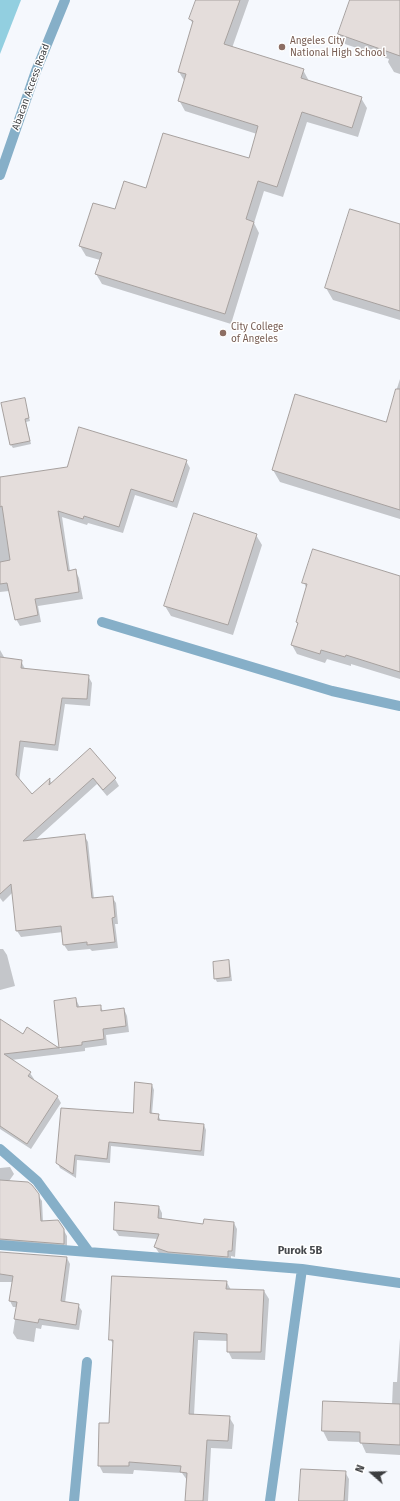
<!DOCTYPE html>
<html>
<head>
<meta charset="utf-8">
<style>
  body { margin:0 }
  #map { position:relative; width:400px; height:1501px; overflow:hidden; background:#f5f8fd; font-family:"Fira Sans",sans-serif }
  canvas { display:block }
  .north { position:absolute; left:352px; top:1453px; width:40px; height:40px; -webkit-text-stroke:3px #fff; paint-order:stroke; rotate:290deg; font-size:11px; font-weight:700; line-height:16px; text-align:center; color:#3c3d3f }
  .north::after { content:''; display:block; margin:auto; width:14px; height:18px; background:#3c3d3f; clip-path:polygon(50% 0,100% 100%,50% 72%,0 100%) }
</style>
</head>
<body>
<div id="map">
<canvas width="400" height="1501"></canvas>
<div class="north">N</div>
</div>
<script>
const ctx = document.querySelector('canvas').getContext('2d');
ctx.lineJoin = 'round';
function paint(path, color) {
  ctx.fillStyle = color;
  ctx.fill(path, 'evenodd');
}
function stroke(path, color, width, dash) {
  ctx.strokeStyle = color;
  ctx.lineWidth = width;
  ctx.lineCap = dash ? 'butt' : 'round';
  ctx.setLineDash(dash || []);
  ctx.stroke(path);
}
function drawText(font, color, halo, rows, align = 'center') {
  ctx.font = font + ' "Fira Sans",sans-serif';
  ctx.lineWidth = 3;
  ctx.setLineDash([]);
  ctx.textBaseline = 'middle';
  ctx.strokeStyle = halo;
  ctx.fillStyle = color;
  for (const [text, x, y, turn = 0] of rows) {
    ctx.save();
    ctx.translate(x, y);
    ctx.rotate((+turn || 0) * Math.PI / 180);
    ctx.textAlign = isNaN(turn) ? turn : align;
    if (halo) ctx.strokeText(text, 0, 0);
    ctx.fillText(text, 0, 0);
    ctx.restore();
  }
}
paint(new Path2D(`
  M0,0H21L0,54Z`), '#92cfe0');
paint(new Path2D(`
  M197,0H249L232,48L303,70L309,81L361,98L367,108L358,137L307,122L283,197L264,191L254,223L259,233L231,324L102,284L96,274L100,260L86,256L80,246L116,211L146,189L249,159L257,134L185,111L179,100L185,82L179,72L193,24L190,19Z
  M352,0H400V74L394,72L388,62L389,59L345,44L339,34Z
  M400,225V320L333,300L326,288Z
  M400,379V519L280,482L273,470L386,423Z
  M24,399L30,421L26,422L31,444L13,448L11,445L2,404Z
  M186,461L190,468L177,508L135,495L123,533L88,523L87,525L62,517L70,571L75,570L79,578L83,599L38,606L41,622L20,626L16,619L9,591L0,592V478Z
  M256,535L262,545L233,635L171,616L165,606Z
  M400,576V679L351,664V666L327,659L325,663L297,654L292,645L298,624L297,622L307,589L304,583Z
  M0,650L4,657V659L21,661L25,669L88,676L92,683L90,706L65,704L58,751L24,747L19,781L32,796L50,780L52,784L90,750L115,779L119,786L107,796L97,784L34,841L84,835L88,842L94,899L112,897L116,903L118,924H115L118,948L92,951L90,949L68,951L64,945L63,932L21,937L17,931L13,892L3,902L0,898Z
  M0,949H3L7,955L15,986L0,990Z
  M228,961L230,965L232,981L217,982L215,978Z
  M76,999L80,1008L100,1006L103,1011L124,1009L127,1016L129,1032L106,1035L107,1045L85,1048V1051L11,1060L30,1073L34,1079L33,1080L57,1096L61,1103L31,1149L0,1129V1020L23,1036L28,1028L61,1049L55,1002Z
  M152,1085L154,1090L152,1114L158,1115L161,1121L204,1125L206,1130L204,1156L111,1146L110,1163L77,1160L76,1178L60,1168L57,1162L134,1115Z
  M10,1167L14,1174L9,1181L38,1195L42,1201L43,1222L63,1229L67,1236V1249L0,1246V1168Z
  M159,1207L162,1213V1219L204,1225L234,1223L237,1229L235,1257L231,1256V1262L159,1253L155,1247L158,1239L119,1236L115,1230Z
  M0,1253L67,1258L70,1264L65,1303L78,1305L82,1311L79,1330L42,1325L41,1329L36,1328L34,1342L17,1339L13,1333L17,1307H13L10,1301L13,1282H0Z
  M226,1281L231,1290L264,1291L269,1299L265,1360L232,1359L228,1351V1341L198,1340L194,1415L229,1417L234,1425L232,1449L211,1448L208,1501H186L187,1480L182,1473L134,1470L133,1474L103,1473L99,1465L110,1424L114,1345L110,1339Z
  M400,1338V1455L366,1453L361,1442L328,1441L323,1431L392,1405L393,1382H397Z
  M345,1472L349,1479L348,1501H301Z`), '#0003');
const building = new Path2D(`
  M196,0H240L224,44L304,69L301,78L362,97L352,128L302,112L277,187L258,181L246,219L254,222L225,314L95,274L102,253L79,246L93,203L115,209L124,181L146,188L163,133L249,158L258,126L178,101L186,74L178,72L193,21L189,19Z
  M350,0H400V56L338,34Z
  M350,209L400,224V311L325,288Z
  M396,389H400V510L272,470L295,394L386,422Z
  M25,398L29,418L25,419L30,441L10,445L1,403Z
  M79,427L187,460L173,502L131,489L119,527L84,516L83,519L58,511L68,571L76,569L79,592L35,599L38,615L15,620L7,583L0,584V562L10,560L2,506L0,507V477L67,467Z
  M194,513L257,534L228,625L164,606Z
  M313,549L400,576V672L346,655L345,657L321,650L320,654L291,645L298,623L296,622L307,584L302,583Z
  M0,657L22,660L21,668L89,675L87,699L62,698L55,745L20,741L16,775L32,794L50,778L49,785L90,748L116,778L103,790L93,778L23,841L85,834L92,898L113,896L115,917L112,918L115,942L87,945V942L63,945L61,926L16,931L11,884L0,894Z
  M229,960L230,977L214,979L213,962Z
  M76,998L77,1007L101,1005V1011L124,1008L126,1026L103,1029L104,1039L82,1042V1045L4,1054L31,1072L28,1076L58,1096L27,1144L0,1126V1019L23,1034L27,1027L59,1048L54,1001Z
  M135,1082L152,1084L150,1113L159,1114L158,1120L204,1124L201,1151L109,1142L107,1159L75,1155L73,1174L56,1163L61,1108L133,1113Z
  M0,1180L28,1182L32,1185L39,1194L41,1221L58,1220L64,1229V1244L0,1239Z
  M115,1202L159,1206L158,1218L203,1224L204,1219L234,1222L232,1251H228V1257L168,1252L154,1247L159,1234L114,1230Z
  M0,1252L67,1257L61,1301L79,1304L76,1325L39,1319L38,1323L14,1319L17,1302L9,1301L13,1276L0,1274Z
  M112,1276L227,1281L226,1289L264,1290L261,1352H227V1334L194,1332L189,1414L230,1416L228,1441L207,1440L203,1501H185L187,1473L180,1472L181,1466L129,1462V1466H98L99,1423H109L113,1340H109Z
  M323,1401L400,1404V1445L360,1443V1432L322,1431Z
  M301,1469L346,1471L344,1501H299Z`);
paint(building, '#e4dddb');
stroke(building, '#a7a19f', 1);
stroke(new Path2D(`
  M102,622L332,691L400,706
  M0,1149L37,1181L89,1252
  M0,1245L302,1269L400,1283
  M74,1501L87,1362
  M270,1501L302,1269`), '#86afc8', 10);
stroke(new Path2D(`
  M0,175L36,71L65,0`), '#86afc8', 10);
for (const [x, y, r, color] of [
  [282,47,4,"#8d6e63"],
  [223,333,4,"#8d6e63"]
]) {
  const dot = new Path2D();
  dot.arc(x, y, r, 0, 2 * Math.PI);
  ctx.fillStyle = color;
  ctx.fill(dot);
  stroke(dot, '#fff', 1.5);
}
drawText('10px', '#785e54', '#fff', [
  ["Angeles City",290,41],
  ["National High School",290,53],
  ["City College",231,327],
  ["of Angeles",231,339]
], 'left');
drawText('10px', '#3c3d3f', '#fff', [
  ["Abacan Access Road",31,87,-70]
]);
drawText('bold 11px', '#474a4e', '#fff', [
  ["Purok 5B",300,1251]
]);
</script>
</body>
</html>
